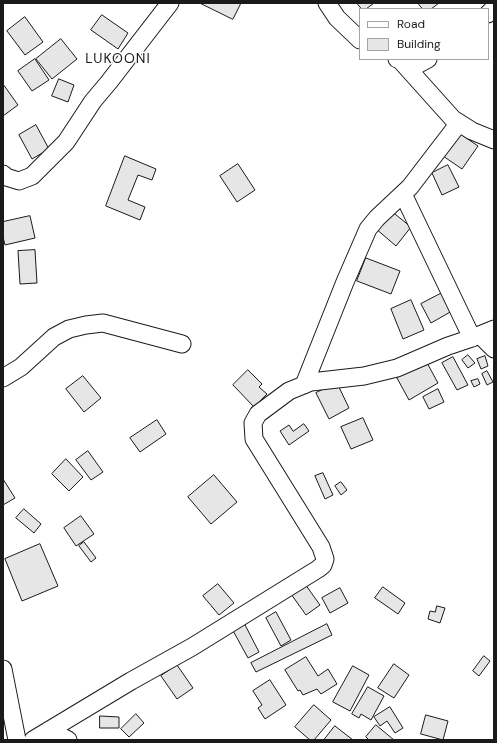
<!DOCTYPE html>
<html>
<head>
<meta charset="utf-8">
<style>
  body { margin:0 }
  #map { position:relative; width:497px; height:743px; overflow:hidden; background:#fff; font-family:"DM Sans",sans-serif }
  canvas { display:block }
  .frame { position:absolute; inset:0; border:4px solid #1a1a1a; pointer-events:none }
  .legend { position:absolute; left:359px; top:8px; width:130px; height:52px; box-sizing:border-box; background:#fff; border:1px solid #a3a3a3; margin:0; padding:5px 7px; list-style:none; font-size:12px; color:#1a1a1a }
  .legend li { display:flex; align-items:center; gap:8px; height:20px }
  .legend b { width:20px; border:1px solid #a3a3a3 }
</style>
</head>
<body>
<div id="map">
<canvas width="497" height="743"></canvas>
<div class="frame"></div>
<ul class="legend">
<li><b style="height:5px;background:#fff"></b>Road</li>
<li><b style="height:11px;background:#e6e6e6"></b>Building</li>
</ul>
</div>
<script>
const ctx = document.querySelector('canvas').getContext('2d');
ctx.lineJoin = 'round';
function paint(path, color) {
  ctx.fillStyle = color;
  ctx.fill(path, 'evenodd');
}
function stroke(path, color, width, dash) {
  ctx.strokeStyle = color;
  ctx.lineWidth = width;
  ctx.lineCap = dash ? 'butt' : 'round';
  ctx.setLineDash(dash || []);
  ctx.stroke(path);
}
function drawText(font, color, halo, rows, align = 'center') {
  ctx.font = font + ' "DM Sans",sans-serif';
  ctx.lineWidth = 3;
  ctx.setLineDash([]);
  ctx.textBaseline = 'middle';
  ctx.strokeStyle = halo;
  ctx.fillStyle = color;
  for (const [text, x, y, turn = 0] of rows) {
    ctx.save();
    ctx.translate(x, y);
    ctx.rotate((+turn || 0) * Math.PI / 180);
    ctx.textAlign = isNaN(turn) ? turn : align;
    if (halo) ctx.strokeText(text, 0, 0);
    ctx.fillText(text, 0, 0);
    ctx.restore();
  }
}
const building = new Path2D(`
  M200,3H241L233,19Z
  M357,3H374L366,9H362Z
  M418,3H439L431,9H423Z
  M102,15L128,33L118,49L91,30Z
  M25,17L43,42L25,55L7,31Z
  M61,39L77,59L52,79L36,59Z
  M35,59L49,80L32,91L18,71Z
  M59,79L74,85L68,102L52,96Z
  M3,84L18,105L3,116Z
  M36,125L49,149L32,159L19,135Z
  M459,133L478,146L462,169L443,156Z
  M125,156L156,169L152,180L138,175L128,200L145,207L140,220L106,206Z
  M238,164L255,190L237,202L220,176Z
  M448,165L459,187L442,195L432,173Z
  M390,210L411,227L396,246L375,228Z
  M30,216L35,238L5,245L3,237V222Z
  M35,250L37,283L20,284L18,251Z
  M366,258L400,271L391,294L357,281Z
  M442,293L452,311L431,323L421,304Z
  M411,300L424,330L403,339L391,309Z
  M468,355L475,363L468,368L462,360Z
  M485,356L488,366L481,369L477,359Z
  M453,357L468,385L457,390L442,363Z
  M426,361L438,383L409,400L397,378Z
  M248,370L262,384L259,387L267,394L254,407L233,385Z
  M487,371L493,382L487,385L482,374Z
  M83,376L101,398L84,412L66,389Z
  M478,379L480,384L474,387L471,381Z
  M337,383L349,408L329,419L316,393Z
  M438,389L444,402L429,409L423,397Z
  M363,418L373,440L351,449L341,427Z
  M157,420L166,434L140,452L130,438Z
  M304,424L309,431L289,445L280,431L289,425L293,431Z
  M88,451L103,472L91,480L76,460Z
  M66,459L83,477L69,491L52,474Z
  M323,473L333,495L325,499L315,476Z
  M214,475L237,502L211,524L188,497Z
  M3,479L15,498L3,505Z
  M341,482L347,490L341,495L335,486Z
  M24,509L41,524L34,533L16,518Z
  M81,516L94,534L76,546L64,528Z
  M84,542L96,558L91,562L79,546Z
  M40,544L58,586L22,601L5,559Z
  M218,584L234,603L219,615L203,596Z
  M305,584L320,605L306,615L291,594Z
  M383,587L405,603L398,614L375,598Z
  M340,588L348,603L330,613L322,598Z
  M437,606L445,608L440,623L428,619L430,611L435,612Z
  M276,612L291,640L281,646L266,618Z
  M243,621L259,652L248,658L231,627Z
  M327,624L332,635L256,672L251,663Z
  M484,656L490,661L479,676L473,671Z
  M306,657L318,676L328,669L337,684L321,694L317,689L303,695L300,690L298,691L285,670Z
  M394,664L409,675L394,698L378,688Z
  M177,665L193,688L177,699L161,676Z
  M353,666L369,675L350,711L333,702Z
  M270,680L286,705L265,719L258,708L262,705L253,691Z
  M368,687L384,696L371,720L361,714L359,718L352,714Z
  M314,705L331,720L314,740H310L295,727Z
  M390,707L403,728L395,733L387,721L380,726L374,717Z
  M136,714L144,723L129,737L121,729Z
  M426,715L448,721L443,740L421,734Z
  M100,716L119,717V728H100Z
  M376,725L394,740H369L366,737Z
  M335,726L353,740H324Z`);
paint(building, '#e6e6e6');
stroke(building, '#1a1a1a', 1);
const minor = new Path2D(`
  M327,3L337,18L360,40
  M488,14L494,8
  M397,59L417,65L428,59
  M401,61L453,119L472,131L494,140
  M3,174L6,177L19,181L32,176L66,142L93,101L109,82L170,3
  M403,194L472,338
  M480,335L494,349
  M3,378L21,367L54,337L69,329L86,325L103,323L182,344
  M304,385L345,282L368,229L377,218L410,187L459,123
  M3,669L17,740
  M49,730L68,740
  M33,740L131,681L192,647L318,569L323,565L325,559L321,547L254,439L253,423L258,414L289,391L311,382L364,376L397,368L448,346L472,338L494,329`);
stroke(minor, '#1a1a1a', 19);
stroke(minor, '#fff', 17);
ctx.letterSpacing = '1px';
drawText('14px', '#1a1a1a', '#fff', [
  ["LUKOONI",118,59]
]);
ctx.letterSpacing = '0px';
</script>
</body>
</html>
